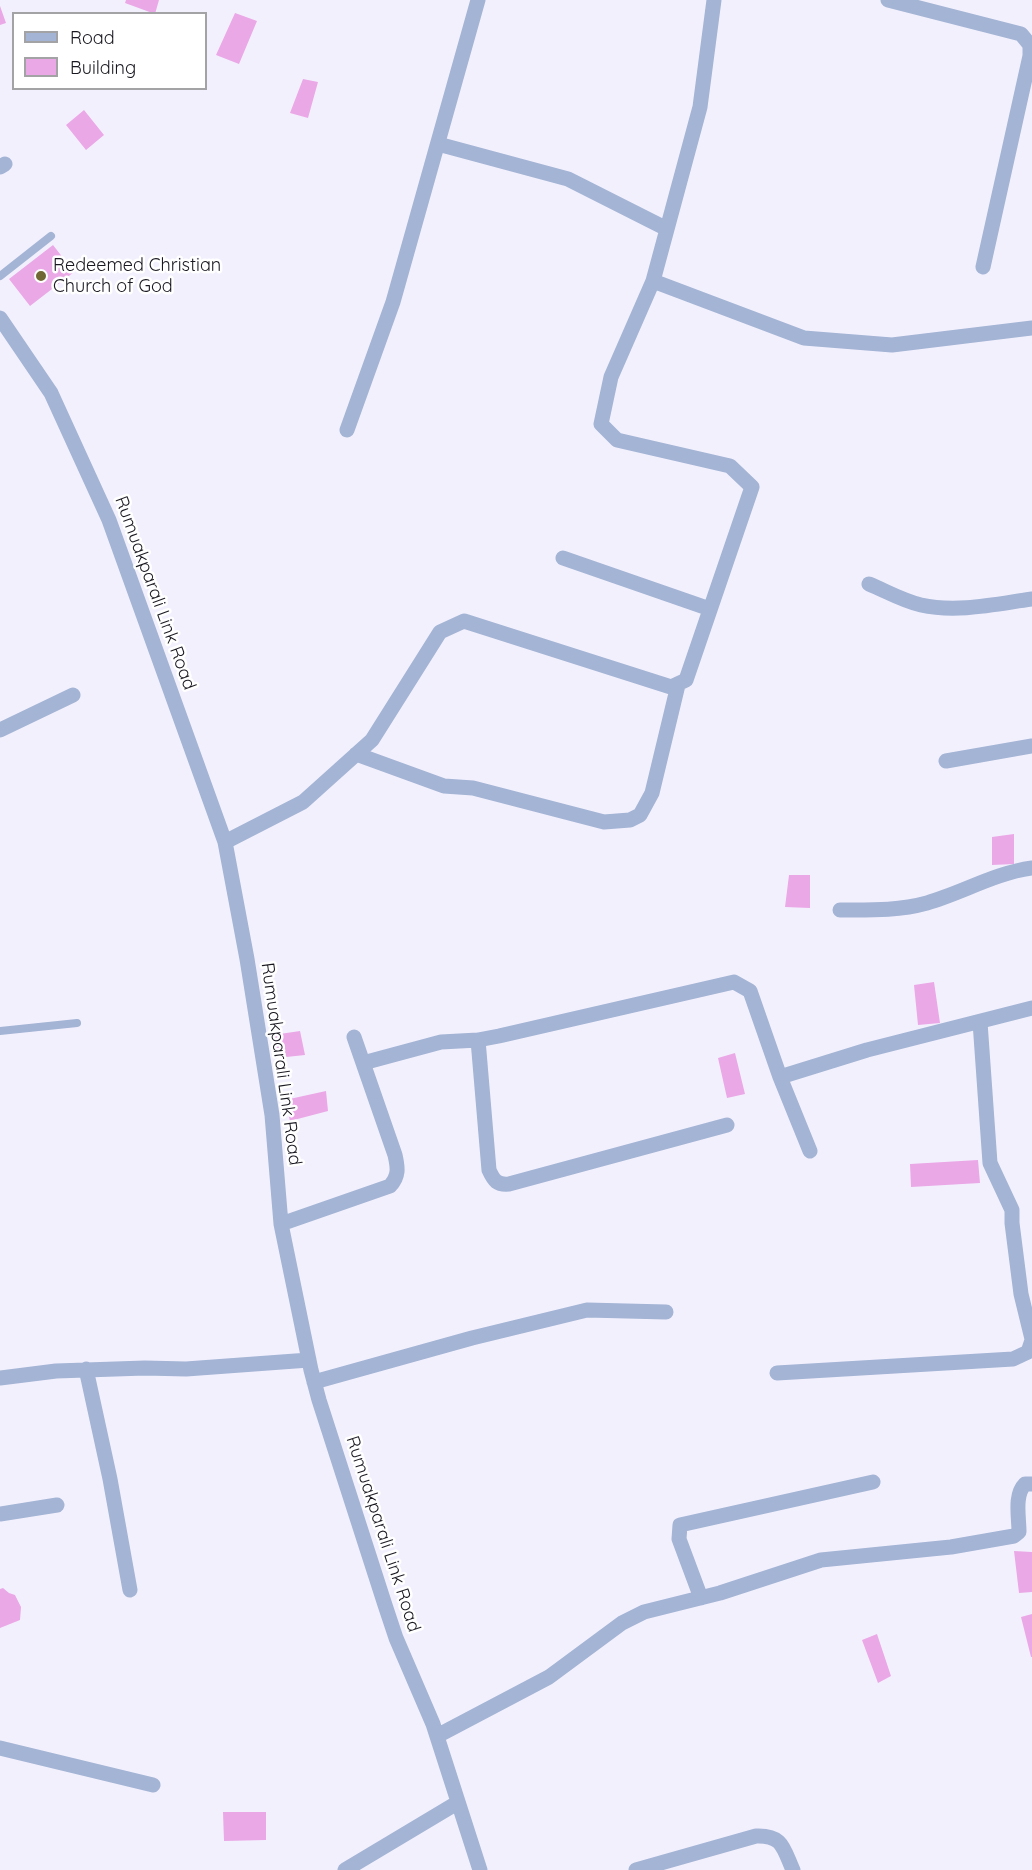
<!DOCTYPE html>
<html>
<head>
<meta charset="utf-8">
<style>
  body { margin:0 }
  #map { position:relative; width:1032px; height:1870px; overflow:hidden; background:#f3f0fe; font-family:Quicksand,sans-serif }
  canvas { display:block }
  .legend { position:absolute; left:12px; top:12px; width:195px; height:78px; box-sizing:border-box; background:#fff; border:2px solid #a3a2a5; margin:0; padding:8px 10px; list-style:none; font-size:18px; color:#19171f }
  .legend li { display:flex; align-items:center; gap:12px; height:30px }
  .legend b { width:30px; border:2px solid #a3a2a5 }
</style>
</head>
<body>
<div id="map">
<canvas width="1032" height="1870"></canvas>
<ul class="legend">
<li><b style="height:8px;background:#a3b4d4"></b>Road</li>
<li><b style="height:16px;background:#eaa8e6"></b>Building</li>
</ul>
</div>
<script>
const ctx = document.querySelector('canvas').getContext('2d');
ctx.lineJoin = 'round';
function paint(path, color) {
  ctx.fillStyle = color;
  ctx.fill(path, 'evenodd');
}
function stroke(path, color, width, dash) {
  ctx.strokeStyle = color;
  ctx.lineWidth = width;
  ctx.lineCap = dash ? 'butt' : 'round';
  ctx.setLineDash(dash || []);
  ctx.stroke(path);
}
function drawText(font, color, halo, rows, align = 'center') {
  ctx.font = font + ' Quicksand,sans-serif';
  ctx.lineWidth = 5;
  ctx.setLineDash([]);
  ctx.textBaseline = 'middle';
  ctx.strokeStyle = halo;
  ctx.fillStyle = color;
  for (const [text, x, y, turn = 0] of rows) {
    ctx.save();
    ctx.translate(x, y);
    ctx.rotate((+turn || 0) * Math.PI / 180);
    ctx.textAlign = isNaN(turn) ? turn : align;
    if (halo) ctx.strokeText(text, 0, 0);
    ctx.fillText(text, 0, 0);
    ctx.restore();
  }
}
paint(new Path2D(`
  M126,0H159L155,14L125,3Z
  M0,6L6,23L0,25Z
  M235,13L257,21L239,64L216,55Z
  M303,79L318,82L308,118L290,113Z
  M84,110L104,135L86,150L66,125Z
  M53,245L74,272L30,306L9,279Z
  M1014,834V864L992,865V837Z
  M789,875H810V908L785,907Z
  M934,982L940,1023L918,1025L914,985Z
  M300,1031L305,1055L277,1058L273,1035Z
  M735,1053L745,1094L727,1098L718,1058Z
  M326,1091L328,1111L290,1121L285,1100Z
  M978,1160L980,1183L911,1187L910,1164Z
  M1014,1551L1032,1552V1592L1019,1593Z
  M3,1588L9,1593L15,1595L21,1607L20,1620L0,1628V1589Z
  M1032,1614V1657H1031L1021,1617Z
  M877,1634L891,1676L878,1683L862,1640Z
  M223,1812H266V1840L224,1841Z`), '#eaa8e6');
stroke(new Path2D(`
  M0,276L51,236
  M0,1031L77,1023`), '#a3b4d4', 8);
stroke(new Path2D(`
  M888,0L1021,34L1030,45V56L983,267
  M438,144L568,179L667,229
  M0,167L5,164
  M653,281L804,338L892,345L1032,328
  M0,318L51,393L109,520L225,842L247,959L272,1115L281,1224L311,1370L319,1400L385,1605L396,1638L433,1724L480,1870
  M347,430L393,302L478,0
  M563,558L710,609
  M869,584C886,591 903,601 921,605C957,613 996,604 1032,599
  M0,730L73,695
  M356,754L444,786L473,788L604,822L630,820L640,815L652,793L678,685
  M946,761L1032,746
  M225,842L303,802L372,740L440,632L464,621L671,687L686,680L752,487L730,466L617,440L601,424L611,377L653,281L700,107L714,0
  M840,910C870,910 898,911 927,903C962,893 995,873 1032,868
  M980,1022L990,1163L1012,1210V1223L1021,1294L1032,1339
  M478,1040L489,1170C494,1181 497,1185 509,1184L727,1125
  M363,1063L441,1042L478,1040L499,1036L734,982L750,991L780,1077L810,1151
  M780,1077L867,1050L1032,1008
  M281,1224L390,1186C399,1176 398,1168 395,1155L354,1037
  M86,1369L110,1479L130,1590
  M777,1373L1013,1359L1028,1352L1032,1340
  M0,1378L56,1371L145,1368L186,1369L309,1360
  M314,1382L472,1338L587,1310L666,1312
  M0,1514L57,1505
  M701,1598L679,1539L680,1525L873,1482
  M437,1736L549,1677L622,1623L644,1612L720,1593L821,1560L951,1547L1014,1536L1019,1532C1019,1517 1014,1495 1025,1484H1032
  M0,1748L153,1785
  M345,1870L457,1803
  M636,1870L756,1836C783,1835 783,1848 793,1870`), '#a3b4d4', 15);
for (const [x, y, r, color] of [
  [41,276,6,"#706734"]
]) {
  const dot = new Path2D();
  dot.arc(x, y, r, 0, 2 * Math.PI);
  ctx.fillStyle = color;
  ctx.fill(dot);
  stroke(dot, '#fff', 2);
}
drawText('18px', '#19171f', '#fff', [
  ["Redeemed Christian",53,266],
  ["Church of God",53,287]
], 'left');
drawText('18px', '#19171f', '#fff', [
  ["Rumuakparali Link Road",155,593,70],
  ["Rumuakparali Link Road",281,1064,82],
  ["Rumuakparali Link Road",383,1534,72]
]);
</script>
</body>
</html>
